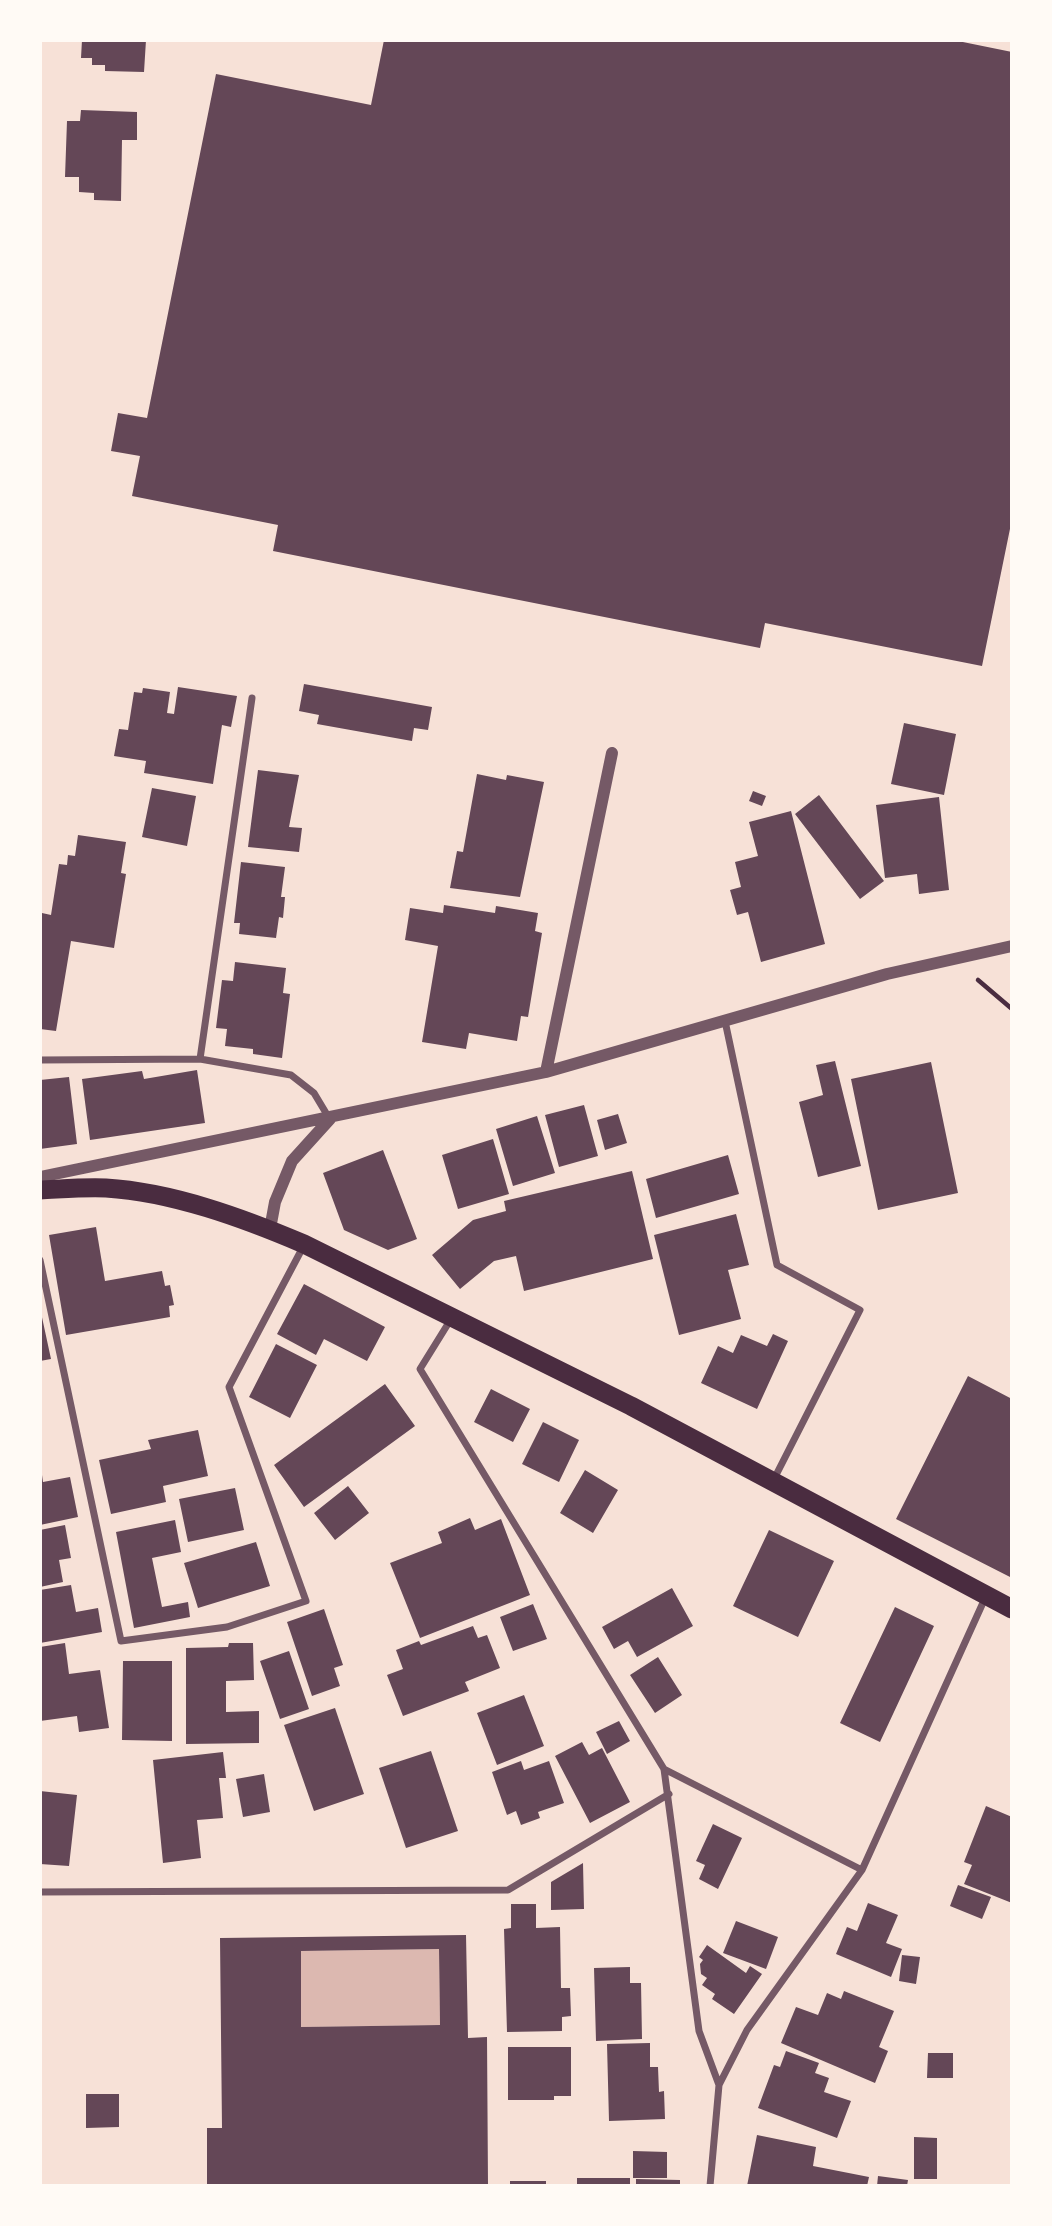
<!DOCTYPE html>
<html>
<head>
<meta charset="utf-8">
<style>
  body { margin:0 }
  #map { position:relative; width:1052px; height:2226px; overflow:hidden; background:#f7e1d7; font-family:"Sofia Sans Condensed",sans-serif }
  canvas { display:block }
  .frame { position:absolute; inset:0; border:42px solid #fffaf5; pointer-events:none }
</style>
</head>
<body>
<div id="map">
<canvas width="1052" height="2226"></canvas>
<div class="frame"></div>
</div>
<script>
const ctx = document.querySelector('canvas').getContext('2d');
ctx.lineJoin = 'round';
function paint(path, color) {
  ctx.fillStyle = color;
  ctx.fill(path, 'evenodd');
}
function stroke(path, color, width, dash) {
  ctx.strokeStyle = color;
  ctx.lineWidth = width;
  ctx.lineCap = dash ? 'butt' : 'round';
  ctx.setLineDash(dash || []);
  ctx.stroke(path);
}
paint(new Path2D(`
  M439,1949L440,2025L301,2027V1951Z`), '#dcb8b0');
paint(new Path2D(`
  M82,40H146L144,72L105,71V65H92V58H81Z
  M384,40H953L1012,52V519L982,666L765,623L760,648L273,551L278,525L132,496L140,456L111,451L118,413L147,418L216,74L371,105Z
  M81,110L137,112V140H122L121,201L94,200V193L79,192V177H65L67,121H80Z
  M304,684L432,707L428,730L414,728L412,741L317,724L319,715L299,711Z
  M178,687L237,696L231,727L222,725L213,784L144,773L146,761L114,756L119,729L128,730L134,692L142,693L143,688L170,692L167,713L174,714Z
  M904,723L956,734L944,795L891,784Z
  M258,770L299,775L289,827L302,828L299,852L248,847Z
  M477,774L506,780L507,775L544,782L520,897L450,888L457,851L463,852Z
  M152,788L196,796L187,846L142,837Z
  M753,791L766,796L762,806L749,801Z
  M819,795L884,881L860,899L795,814Z
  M939,797L949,890L919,894L917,874L885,878L876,805Z
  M791,811L825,944L761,962L748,912L737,915L730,890L741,887L735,862L758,856L749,822Z
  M78,835L126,842L121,873L126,874L114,948L71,941L56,1031L40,1029V924L42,913L51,915L59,864L67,865L68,855L75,856Z
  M241,862L285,867L281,897H285L283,918L279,917L276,938L239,934L240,923H234Z
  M444,905L495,913L496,906L538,913L535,931L542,933L528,1017L521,1016L517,1041L469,1033L466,1049L422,1042L438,946L405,940L410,908L443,913Z
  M235,962L286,968L283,993L290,994L282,1058L253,1054V1049L225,1046L227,1029L216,1028L222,980L233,981Z
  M835,1061L861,1166L818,1177L799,1102L823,1095L816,1065Z
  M931,1062L958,1193L878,1210L851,1079Z
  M197,1070L205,1123L90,1140L82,1079L142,1071L144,1079Z
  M69,1077L77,1144L40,1149V1080Z
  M584,1105L598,1156L559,1167L545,1115Z
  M618,1114L627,1143L605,1150L597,1120Z
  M537,1116L555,1173L513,1186L496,1129Z
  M493,1139L509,1194L458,1209L442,1155Z
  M383,1150L417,1239L388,1250L344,1230L323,1173Z
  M728,1155L739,1194L656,1218L646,1179Z
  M632,1171L653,1259L524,1291L516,1256L494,1261L460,1289L432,1255L473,1220L506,1211L504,1201Z
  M736,1214L749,1265L728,1270L741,1319L679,1335L654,1235Z
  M96,1227L105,1281L162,1271L165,1286L170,1285L174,1305L169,1306L170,1317L66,1335L49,1235Z
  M304,1284L385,1327L367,1361L324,1339L316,1355L277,1334Z
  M40,1308L51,1359L40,1361Z
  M773,1334L788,1341L757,1409L701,1383L718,1346L733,1353L741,1335L767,1346Z
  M276,1344L317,1365L290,1418L249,1397Z
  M968,1376L1012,1399V1578L896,1519Z
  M385,1384L415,1426L304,1507L274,1465Z
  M491,1389L530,1409L513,1442L474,1422Z
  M543,1422L579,1440L559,1482L522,1464Z
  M198,1430L208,1476L163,1486L166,1502L111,1514L99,1460L151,1449L148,1440Z
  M585,1470L618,1490L593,1533L560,1513Z
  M42,1475L43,1482L70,1477L78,1517L40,1525Z
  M348,1486L369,1513L335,1540L314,1513Z
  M235,1488L244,1530L188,1542L179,1499Z
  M470,1518L475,1530L501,1519L530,1595L420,1638L390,1563L442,1543L438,1532Z
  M175,1520L181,1552L152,1558L162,1607L188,1602L190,1617L134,1628L116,1532Z
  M65,1525L71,1558L59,1560L63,1582L40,1587V1530Z
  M769,1530L834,1561L798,1637L733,1606Z
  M256,1542L270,1586L198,1608L184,1563Z
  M71,1585L76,1612L98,1608L102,1632L40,1643V1590Z
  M672,1588L693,1626L637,1657L628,1641L614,1649L602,1627Z
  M533,1604L547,1639L513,1651L500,1617Z
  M895,1607L934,1626L880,1742L840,1723Z
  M324,1609L343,1665L334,1668L340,1686L312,1696L287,1622Z
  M473,1626L478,1638L487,1635L500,1668L465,1682L469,1691L403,1716L387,1675L403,1669L396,1650L419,1641L421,1645Z
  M65,1643L69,1674L100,1670L109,1728L79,1732L77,1716L40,1721V1647Z
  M229,1643H253L254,1680L226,1681V1712L259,1711V1743L186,1744V1648L228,1647Z
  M289,1651L309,1709L280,1719L260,1661Z
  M658,1657L682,1695L655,1713L630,1675Z
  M123,1661H172V1741L122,1740Z
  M524,1695L544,1746L497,1765L477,1713Z
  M335,1708L364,1794L314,1811L284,1725Z
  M619,1721L630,1741L607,1754L596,1732Z
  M582,1742L589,1755L602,1748L630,1802L590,1823L555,1756Z
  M431,1751L458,1831L406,1848L379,1768Z
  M223,1752L226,1778H219L223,1818L197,1820L201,1858L163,1863L153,1760Z
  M521,1761L524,1770L549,1761L564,1803L538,1812L540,1818L521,1825L516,1811L507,1815L492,1772Z
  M264,1774L270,1812L243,1817L236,1779Z
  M40,1791L77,1795L69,1866L40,1864Z
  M986,1806L1012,1817V1903L964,1884L972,1865L964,1862Z
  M713,1824L742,1838L718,1889L699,1879L705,1865L696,1861Z
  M583,1863L584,1909L551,1910V1882Z
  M958,1885L991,1897L982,1919L950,1906Z
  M868,1903L898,1915L886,1943L902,1949L891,1977L836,1954L847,1927L857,1931Z
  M511,1904H536V1928L560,1927L561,1988H570L571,2016L562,2017V2031L507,2032L504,1929L511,1928Z
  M736,1921L778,1937L766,1969L723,1953Z
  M466,1935L468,2038L487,2037L488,2186H207V2128H222L220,1938ZM439,1949L440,2025L301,2027V1951Z
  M707,1945L746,1973L750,1966L762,1974L734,2014L712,1999L715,1994L702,1985L707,1978L701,1974L700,1964L703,1960L699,1957Z
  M902,1955L920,1957L916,1984L899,1981Z
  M630,1967V1983H641L642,2039L596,2041L594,1968Z
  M844,1991L894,2011L879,2047L888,2051L875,2083L781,2043L796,2007L818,2015L827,1993L841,1999Z
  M650,2043V2067H658L659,2092L664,2091L665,2119L609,2121L607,2044Z
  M508,2047H571V2096H554V2100H508Z
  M786,2051L819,2063L815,2073L829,2078L824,2092L851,2101L837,2138L758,2108L774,2065L780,2067Z
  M928,2053H953V2078H927Z
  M86,2094H119V2127L86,2128Z
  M757,2135L816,2147L813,2166L869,2177L867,2186H747Z
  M914,2137L937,2138V2179H914Z
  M633,2151L667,2152V2178H633Z
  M878,2176L908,2180L907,2186H877Z
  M577,2178H630V2186H577Z
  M636,2179L680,2180V2186H636Z
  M510,2181H546V2186H510Z`), '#644757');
stroke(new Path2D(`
  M978,980L1012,1009`), '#4a2c40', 4.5);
stroke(new Path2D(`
  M725,1021L777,1265L860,1310L773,1481
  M200,1059L252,698
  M40,1060L200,1059L291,1075L314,1093L329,1118
  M40,1260L121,1641L227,1627L306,1601L229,1387L303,1247
  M451,1319L420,1369L664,1769L699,2031L719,2085
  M664,1769L862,1870
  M40,1892L508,1890L669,1794
  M710,2186L719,2085L747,2030L862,1870L986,1596`), '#755966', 7);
stroke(new Path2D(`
  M546,1072L612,753
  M40,1177L546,1072L887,974L1012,946
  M270,1229L275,1202L292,1161L330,1119`), '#755966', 12);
stroke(new Path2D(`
  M40,1190C62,1189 84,1187 106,1188C172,1192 243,1218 304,1244L631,1406L1012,1609`), '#4a2c40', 19);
</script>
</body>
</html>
